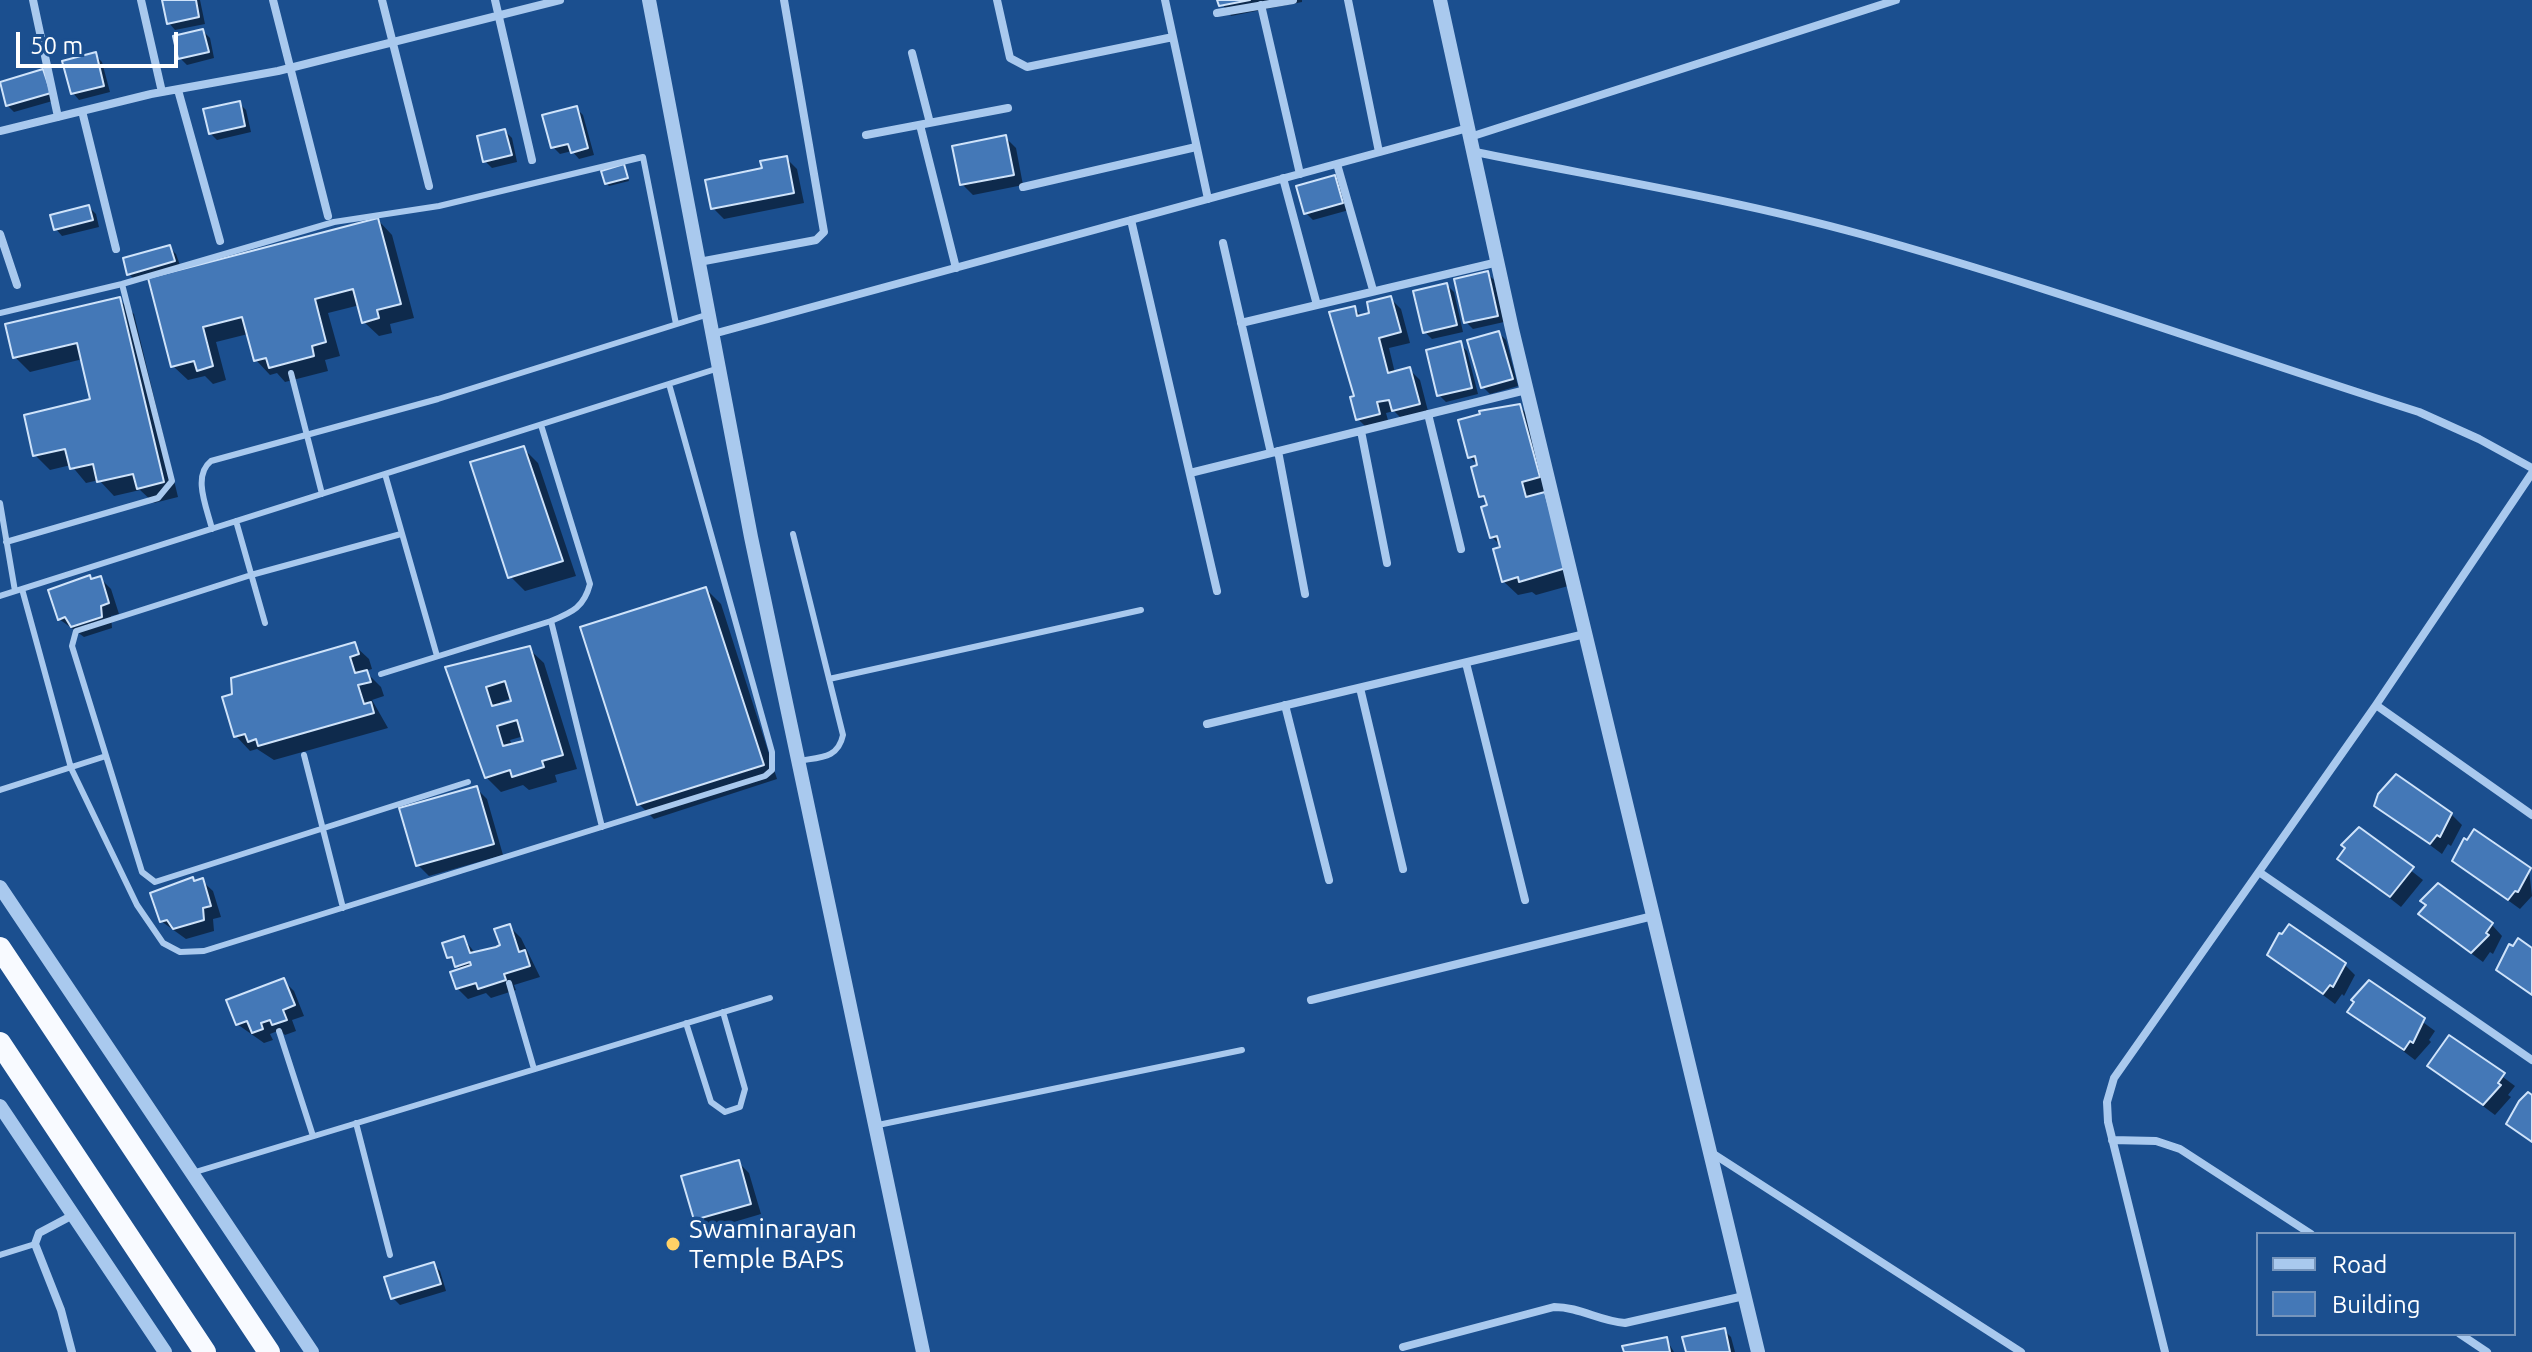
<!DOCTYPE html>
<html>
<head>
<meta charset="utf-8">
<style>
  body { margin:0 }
  #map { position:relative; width:2532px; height:1352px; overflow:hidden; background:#1b4f8f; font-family:Ubuntu,sans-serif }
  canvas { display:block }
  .legend { position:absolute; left:2256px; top:1232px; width:260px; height:104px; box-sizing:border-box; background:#1b4f8f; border:2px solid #7695bc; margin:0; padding:10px 14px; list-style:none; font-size:24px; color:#fff }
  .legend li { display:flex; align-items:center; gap:16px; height:40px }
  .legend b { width:40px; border:2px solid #7695bc }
  .scale { position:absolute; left:16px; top:32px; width:162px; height:36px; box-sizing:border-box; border:4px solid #fff; border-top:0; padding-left:10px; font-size:24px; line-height:28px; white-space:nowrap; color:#fff; -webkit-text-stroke:6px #1b4f8f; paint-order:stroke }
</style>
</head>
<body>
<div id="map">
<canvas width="2532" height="1352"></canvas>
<ul class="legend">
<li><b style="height:10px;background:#a9c9ee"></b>Road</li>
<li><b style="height:22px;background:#4478b7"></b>Building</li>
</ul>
<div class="scale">50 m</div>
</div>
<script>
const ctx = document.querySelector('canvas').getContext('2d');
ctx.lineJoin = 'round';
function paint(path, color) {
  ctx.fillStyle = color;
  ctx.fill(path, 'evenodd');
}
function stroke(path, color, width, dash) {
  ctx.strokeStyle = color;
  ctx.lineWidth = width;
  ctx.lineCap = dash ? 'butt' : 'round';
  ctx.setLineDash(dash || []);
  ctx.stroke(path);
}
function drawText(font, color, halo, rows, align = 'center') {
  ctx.font = font + ' Ubuntu,sans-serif';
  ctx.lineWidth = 7;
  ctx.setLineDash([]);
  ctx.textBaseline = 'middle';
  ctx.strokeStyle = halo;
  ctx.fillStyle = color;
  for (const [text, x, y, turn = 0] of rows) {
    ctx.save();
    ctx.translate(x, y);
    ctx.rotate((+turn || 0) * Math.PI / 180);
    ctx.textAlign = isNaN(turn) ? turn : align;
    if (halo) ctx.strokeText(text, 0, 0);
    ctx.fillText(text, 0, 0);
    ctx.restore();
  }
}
paint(new Path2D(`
  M164,0H200L205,24L175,30L169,23Z
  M1219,0H1302V2L1231,16Z
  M203,31L210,38L214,58L187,65L180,58Z
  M95,55L102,62L110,92L79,100L73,93Z
  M43,71L50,78L56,100L14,112L7,105Z
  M239,103L246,110L251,132L217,140L210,133Z
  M576,108L583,115L594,155L579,159L572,151L560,154L553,147Z
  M505,131L512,138L517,162L492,168L485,161Z
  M1005,137L1016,148L1023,185L973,195L962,184Z
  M786,158L797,169L804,203L724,219L713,208Z
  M623,166L629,181L609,186L606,183Z
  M1334,177L1341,184L1349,210L1313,220L1306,213Z
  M89,207L96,214L99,227L62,236L56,229Z
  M378,220L392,235L414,318L390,324L392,333L379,336L364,322L360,305L328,313L340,356L325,360L328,371L285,382L277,373L270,375L256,360L248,334L216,342L226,380L213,384L205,376L188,380L173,366L150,277L136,281L129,274L169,247L176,254L182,271Z
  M1487,273L1494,280L1504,322L1473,329L1466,322Z
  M1447,285L1454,292L1463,332L1432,339L1425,332Z
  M1390,298L1401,309L1410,343L1389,348L1395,373L1409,369L1420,380L1429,415L1404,421L1394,411L1386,413L1389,424L1369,430L1358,419L1354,308L1363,317L1372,315Z
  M119,299L134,314L178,497L154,503L140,490L114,496L99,480L86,483L71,465L50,470L35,455L93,401L83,359L30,372L15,357Z
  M1499,333L1506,340L1518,386L1490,394L1483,387Z
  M1460,344L1467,351L1478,394L1446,402L1439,395Z
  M1519,406L1534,421L1579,583L1536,595L1532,592L1518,595L1503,581V548L1492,537L1490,506L1481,496L1480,467L1470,457Z
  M523,448L538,463L576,576L525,591L510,576Z
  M90,577L93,580L100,578L111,589L119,614L111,616L112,628L84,637L59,619Z
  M706,589L721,604L777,779L654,819L639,804Z
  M354,645L369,659L372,669L365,671L381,687L384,696L372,700L388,728L274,760L257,749L250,751L236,736Z
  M529,649L544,663L577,769L555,775L557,782L529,790L523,785L501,792L486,777L448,668ZM512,698L513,702L501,706L500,702ZM524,736L526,742L512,746L510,740Z
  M476,788L487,799L503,855L429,876L418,865Z
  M2376,805L2451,814L2462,825L2451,846L2448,844L2442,854Z
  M2359,830L2423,880L2401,907L2340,859Z
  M2454,861L2529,870L2532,896L2520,909Z
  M202,881L213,891L221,917L213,919L214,931L186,939L161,921L195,883Z
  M2429,892L2492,925L2502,936L2493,954L2490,952L2483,962L2432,925L2421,914L2427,905L2423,900Z
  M510,927L521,938L540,977L514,985L516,990L491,998L486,993L468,999L457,988L461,970L449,957L463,938L476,954L502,946Z
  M2269,955L2344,964L2355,975L2344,996L2342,994L2335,1004Z
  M283,980L294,991L304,1016L292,1020L296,1031L285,1035L280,1030L270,1034L273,1040L264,1043L237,1024Z
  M2369,982L2435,1031L2429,1040L2431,1042L2415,1060L2350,1011Z
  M2449,1037L2515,1086L2508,1095L2511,1097L2495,1115L2429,1066Z
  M738,1162L749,1173L761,1214L707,1230L696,1219Z
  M433,1264L440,1271L446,1291L400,1305L393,1298Z
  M1724,1330L1731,1337L1735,1352H1688Z
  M1666,1339L1674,1352H1626Z`), '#0007');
const building = new Path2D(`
  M162,0H196L199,17L167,24Z
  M1217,0H1250L1219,6Z
  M203,29L209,52L178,59L173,36Z
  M96,52L104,86L71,94L62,61Z
  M43,69L51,93L6,106L0,82Z
  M240,101L245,126L209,134L203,109Z
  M577,106L588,148L571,153L568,144L551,148L542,115Z
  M505,129L512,155L483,162L477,136Z
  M1006,135L1014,175L960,185L952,146Z
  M787,156L794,193L711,209L705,180L762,168L760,161Z
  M624,164L628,178L605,184L601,171Z
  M1335,175L1343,203L1304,214L1296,186Z
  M89,205L93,220L54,230L50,215Z
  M378,218L401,304L377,310L379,318L362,323L353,289L315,299L326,342L312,346L314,356L269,368L266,358L254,361L242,317L203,327L213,366L197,371L194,361L171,367L148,278Z
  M170,245L175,261L127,275L123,258Z
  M1488,271L1498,316L1464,323L1454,279Z
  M1447,283L1457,325L1423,333L1413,291Z
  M1391,296L1401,332L1379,338L1388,373L1410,367L1420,404L1392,411L1389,400L1377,402L1380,414L1356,420L1350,397L1354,396L1329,312L1355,306L1357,316L1369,313L1367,302Z
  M120,297L164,482L137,489L133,474L97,482L93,464L70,469L65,449L33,456L24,415L90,399L77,343L13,358L5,324Z
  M1499,331L1513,379L1481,388L1467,340Z
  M1461,341L1472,388L1437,396L1426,350Z
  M1520,404L1540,477L1522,482L1526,497L1545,492L1566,568L1519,582L1518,577L1502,582L1493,549L1500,547L1497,536L1490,538L1481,507L1487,505L1484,496L1479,497L1471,467L1477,465L1475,456L1468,458L1458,420L1480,414L1479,411Z
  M524,446L563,561L508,578L470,462Z
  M90,575L91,579L101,576L109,603L101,606L102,617L71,627L65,617L58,620L48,590Z
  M706,587L764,765L637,805L580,627Z
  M355,642L359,654L350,657L355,673L367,670L371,682L358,685L364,704L371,702L374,713L258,746L256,739L248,742L245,734L234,737L222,697L232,694L231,678Z
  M530,646L563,755L542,761L544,767L512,777L510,770L485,778L445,667ZM505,681L511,701L492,706L486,687ZM517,720L523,741L503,746L497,726Z
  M2396,774L2452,813L2440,837L2437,835L2430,844L2374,806L2378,794Z
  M477,786L494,844L416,866L399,808Z
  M2359,827L2414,867L2390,897L2337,859L2345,848L2341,845Z
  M2474,829L2531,868L2518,892L2515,891L2508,900L2452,861L2464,838L2467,840Z
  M193,877L194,881L203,878L211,906L203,908L204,920L173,929L167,920L160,922L150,893Z
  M2438,883L2493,923L2486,933L2489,935L2471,953L2418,914L2426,905L2420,901Z
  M510,924L519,952L525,950L530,966L504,974L506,980L478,989L476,983L456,989L450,972L471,965L470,962L455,967L452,957L447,958L442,943L464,936L470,953L496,947L500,945L494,929Z
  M2289,924L2346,963L2333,987L2330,985L2323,994L2267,955L2279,933L2282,934Z
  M2518,938L2532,948V995L2496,970L2509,944L2513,946Z
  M284,978L295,1005L283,1010L287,1020L272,1025L270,1020L261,1023L263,1029L252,1033L247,1021L236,1025L226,1000Z
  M2369,980L2425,1018L2413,1043L2410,1041L2404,1050L2347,1012L2354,1002L2351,1000Z
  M2449,1035L2505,1073L2498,1083L2501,1085L2483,1105L2427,1066Z
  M2528,1092L2532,1095V1142L2506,1124L2519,1101Z
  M739,1160L751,1204L694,1220L681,1176Z
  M434,1262L441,1284L391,1299L384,1277Z
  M1725,1328L1730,1352H1686L1682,1337Z
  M1667,1337L1670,1352H1624L1622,1346Z`);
paint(building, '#4478b7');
stroke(building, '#cfe3fa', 2);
stroke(new Path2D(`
  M0,313L122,284L334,222L439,206L643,157L676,324
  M291,373L322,494
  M385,474L437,656
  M0,503L15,591
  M236,521L265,623
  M212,529C207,508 192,476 211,461L438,399L709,314
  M401,534L251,575L76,631L72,646L142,872L155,882L468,782
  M793,534L843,735C838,759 820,757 798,761
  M6,542L158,498L172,481L122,284
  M22,589L71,768L137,905L163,943L180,952L204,951L765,776L772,770V752L669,384
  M0,596L719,368
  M551,621L602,827
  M381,674L551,621C573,612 584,607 590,584L541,425
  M829,679L1141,610
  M304,755L343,908
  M0,790L106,756
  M509,983L534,1069
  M686,1023L711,1102L725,1112L740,1107L745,1089L723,1012
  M279,1031L313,1136
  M356,1123L390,1255
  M878,1125L1242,1050
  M192,1173L770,998
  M0,1255L35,1244`), '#a9c9ee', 6);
stroke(new Path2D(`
  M33,0L58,117
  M141,0L162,92
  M273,0L328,216
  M382,0L429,186
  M495,0L532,160
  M997,0L1010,58L1027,67L1173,37
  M1165,0L1208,199
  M1348,0L1379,152
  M1261,5L1300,174
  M1217,13L1293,0
  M912,53L930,123
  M178,90L220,241
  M82,111L116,249
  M920,125L956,268
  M0,131L151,94L278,71L560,0
  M866,135L1008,108
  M1470,137L1896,0
  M1475,152C1603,178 1733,199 1860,234C2048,286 2233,353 2419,412L2479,439L2532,468
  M1337,164L1373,290
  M1283,178L1317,305
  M1023,187L1196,147
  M1131,220L1217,591
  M0,234L17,285
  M1223,243L1271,453
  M699,262L816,240L824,232L784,0
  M1241,323L1498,262
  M713,334L1468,128
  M1428,414L1461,549
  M1361,431L1387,563
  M1278,451L1305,594
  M1190,473L1526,390
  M1466,663L1525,900
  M1360,688L1403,869
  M1285,705L1329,880
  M2376,705L2532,815
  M1207,724L1585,634
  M2259,872L2532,1060
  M1311,1000L1653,916
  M2112,1140L2156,1141L2180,1149L2311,1234
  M1712,1153L2021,1352
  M2460,1334L2487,1352
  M1403,1347L1554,1307C1580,1307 1599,1321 1625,1323L1744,1296
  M72,1352L61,1310L35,1244L39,1233L73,1215
  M2165,1352L2108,1122L2107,1102L2114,1078L2376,705L2532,473`), '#a9c9ee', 8);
stroke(new Path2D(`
  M649,0L751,537L923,1352
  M1440,0L1512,329L1758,1352
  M0,887L312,1352
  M0,1106L165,1352`), '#a9c9ee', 14);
stroke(new Path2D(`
  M0,948L269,1352
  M0,1043L205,1352`), '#f8faff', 22);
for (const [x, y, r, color] of [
  [673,1244,8,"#ffd166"]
]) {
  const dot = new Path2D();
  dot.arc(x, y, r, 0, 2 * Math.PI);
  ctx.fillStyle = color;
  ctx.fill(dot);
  stroke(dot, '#1b4f8f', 3);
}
drawText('26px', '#fff', '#1b4f8f', [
  ["Swaminarayan",689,1229],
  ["Temple BAPS",689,1259]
], 'left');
</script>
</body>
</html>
